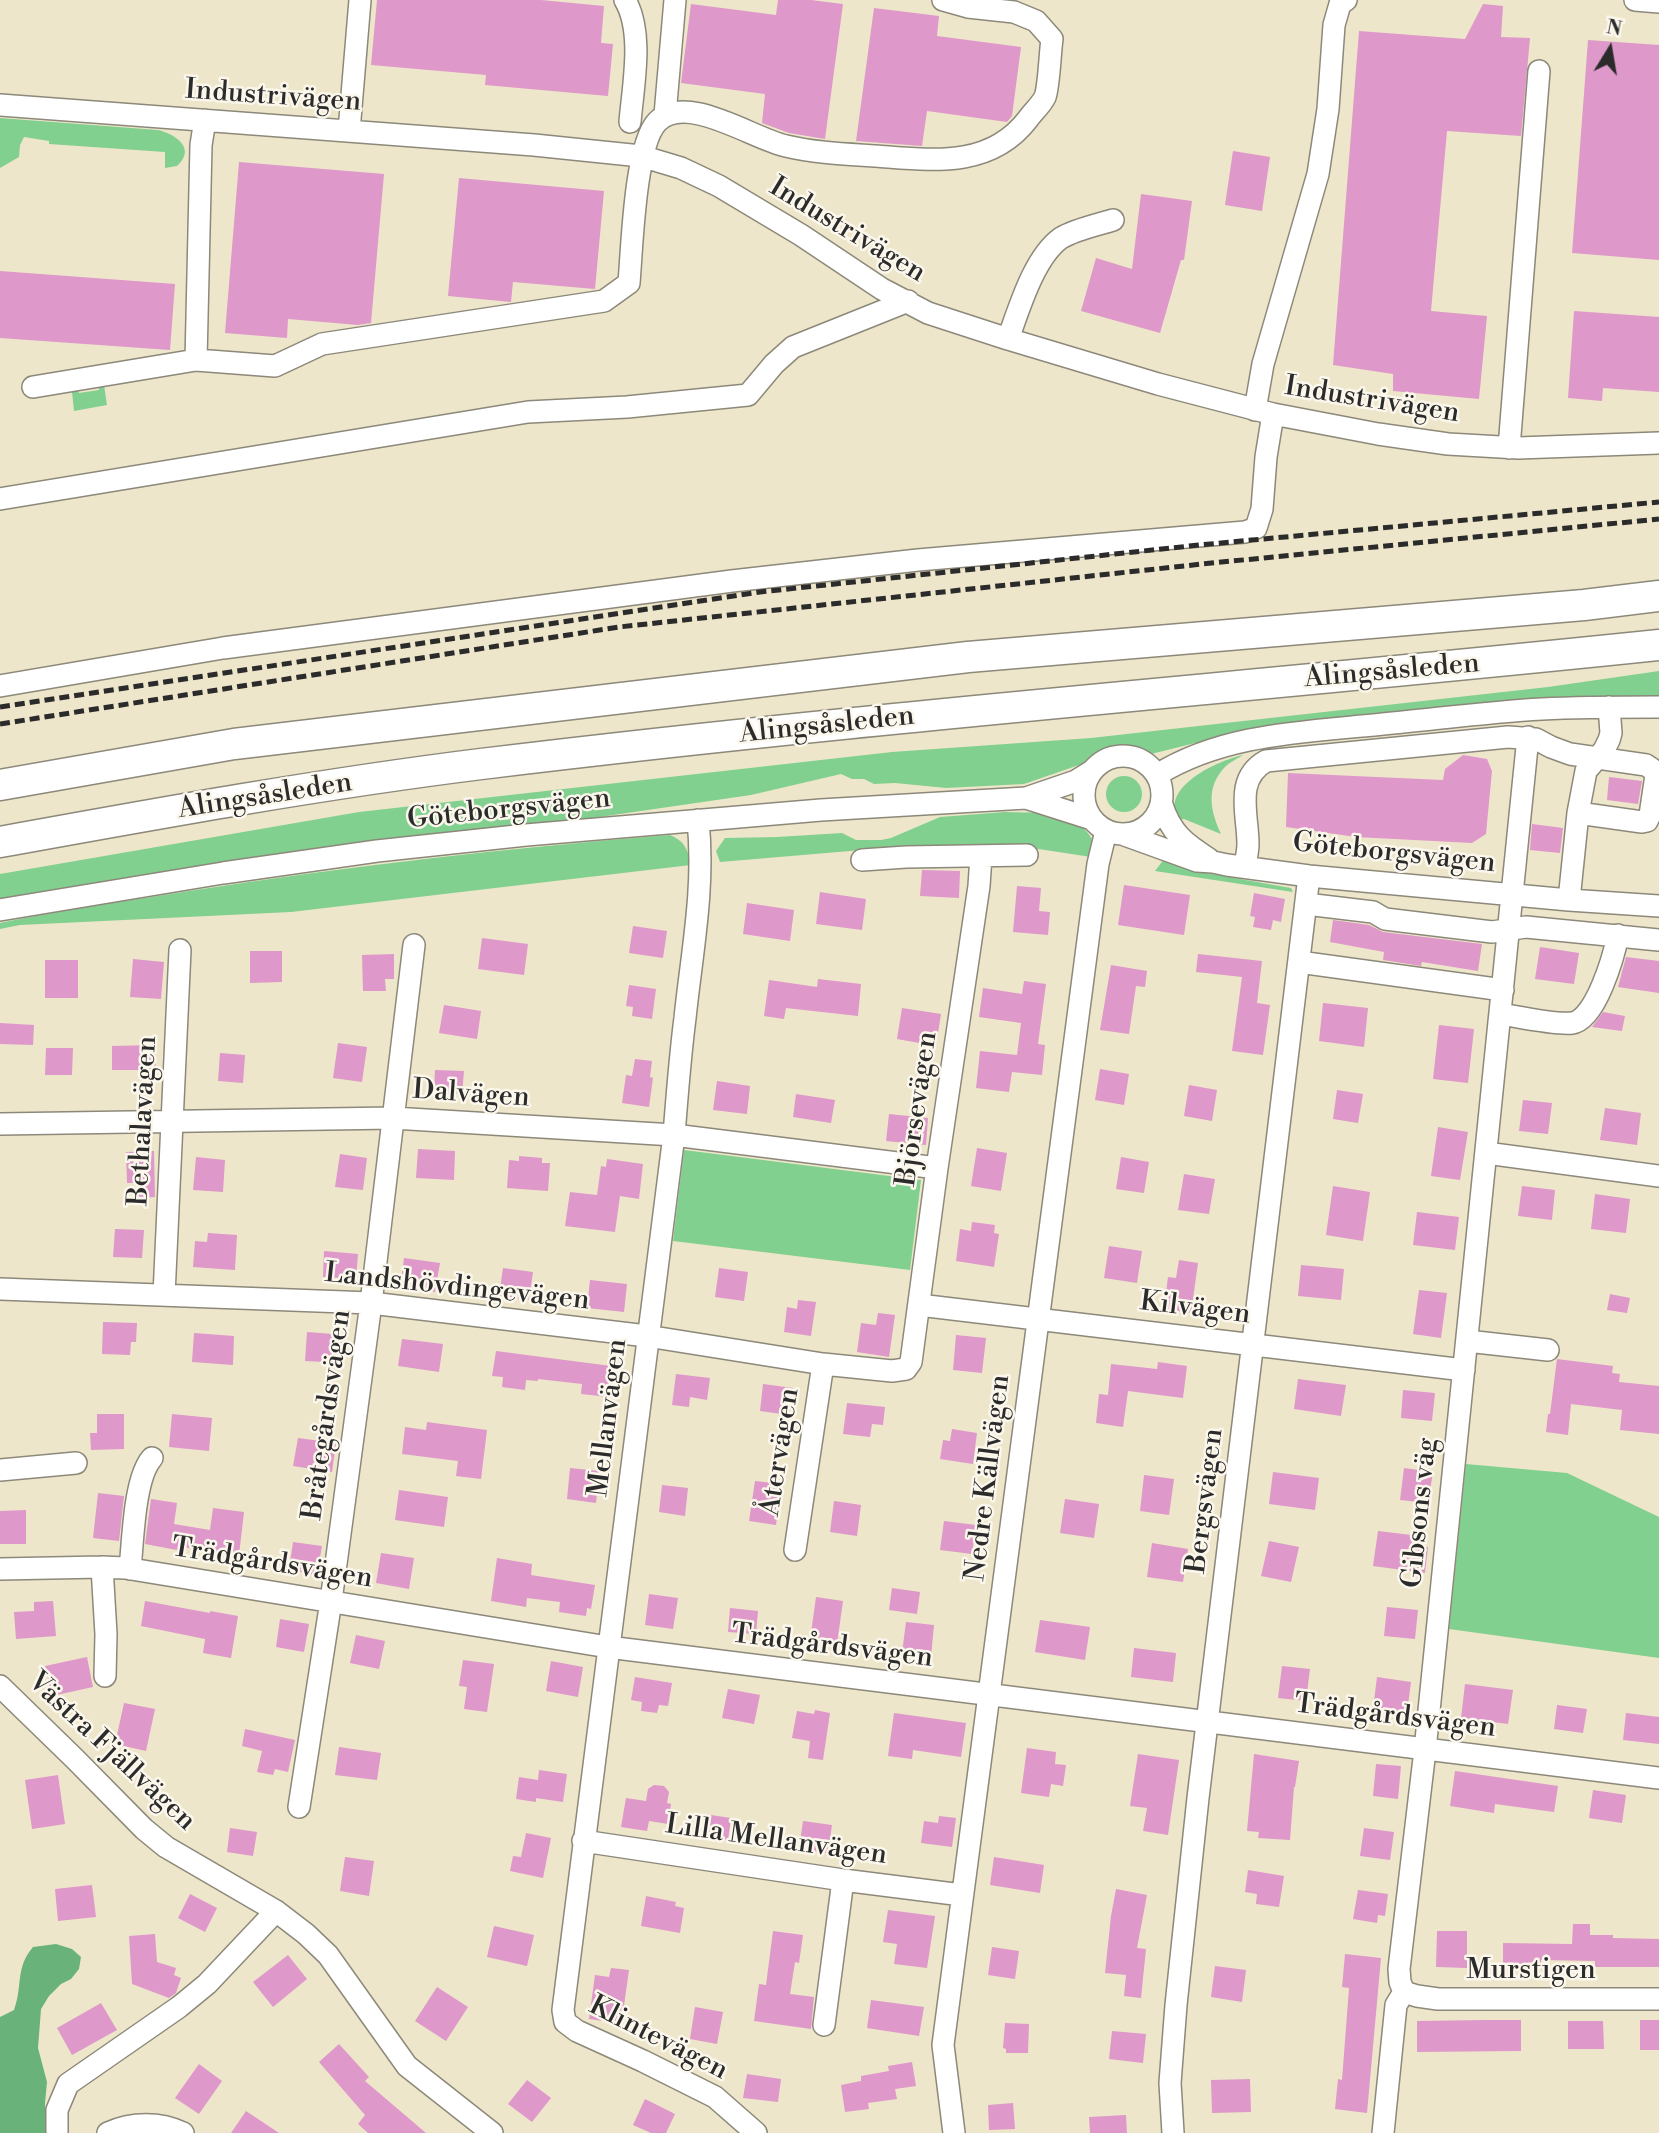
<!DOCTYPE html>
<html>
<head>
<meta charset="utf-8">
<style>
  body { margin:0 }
  #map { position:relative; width:1659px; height:2133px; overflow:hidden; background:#eee6ca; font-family:"Libre Bodoni",serif }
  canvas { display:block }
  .north { position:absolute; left:1575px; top:14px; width:70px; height:70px; -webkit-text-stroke:5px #fbf7ec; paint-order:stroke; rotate:11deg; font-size:19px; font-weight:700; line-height:28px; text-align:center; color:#2b2b2b }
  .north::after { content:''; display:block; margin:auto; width:24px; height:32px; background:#2b2b2b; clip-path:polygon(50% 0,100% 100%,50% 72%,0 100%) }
</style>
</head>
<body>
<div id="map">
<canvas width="1659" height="2133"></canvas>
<div class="north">N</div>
</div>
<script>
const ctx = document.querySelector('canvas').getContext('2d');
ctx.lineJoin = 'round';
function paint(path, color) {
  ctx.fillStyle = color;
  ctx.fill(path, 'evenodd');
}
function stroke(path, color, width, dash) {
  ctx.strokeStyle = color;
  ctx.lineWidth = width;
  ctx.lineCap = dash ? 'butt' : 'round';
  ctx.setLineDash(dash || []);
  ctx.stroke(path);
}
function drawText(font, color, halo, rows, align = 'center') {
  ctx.font = font + ' "Libre Bodoni",serif';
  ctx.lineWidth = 5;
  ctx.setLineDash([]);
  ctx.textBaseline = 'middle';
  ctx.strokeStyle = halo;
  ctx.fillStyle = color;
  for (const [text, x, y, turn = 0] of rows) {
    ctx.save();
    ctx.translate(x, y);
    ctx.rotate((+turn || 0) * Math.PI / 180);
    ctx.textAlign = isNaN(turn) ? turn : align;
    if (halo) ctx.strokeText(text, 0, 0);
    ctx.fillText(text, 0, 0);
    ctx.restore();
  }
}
paint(new Path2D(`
  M0,118L158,130C175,134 197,148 177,166L165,168V152L49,144V141L24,137L20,145L19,157L0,168Z
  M104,385L107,405L74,411L72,392L78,390L79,393L99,390L98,386Z
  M1659,671V696L1549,700L1252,729L1151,754L1118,746L1096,752L1082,764L1024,784L946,788L895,783L874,784L864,779H852L841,774L751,795L0,904V874L359,812L892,752L1091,738L1548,687Z
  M1243,755C1237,759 1228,763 1224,768C1205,789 1211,812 1221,834L1184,819L1177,820C1161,786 1217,761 1243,755Z
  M1106 794a18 18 0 1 1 36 0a18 18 0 1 1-36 0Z
  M1005,812C1034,813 1076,810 1092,839L1091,857L1032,848L862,850L720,862L716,851L725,838L777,837L842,833L856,840H881L891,838L940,817Z
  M670,835C686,842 687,849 691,865L291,912L20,925L0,929V923C62,910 126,901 189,891C349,866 509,848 670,835Z
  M1164,859L1195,871L1291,888L1293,892L1155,871Z
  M684,1150L921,1180L910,1270L673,1241Z
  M1466,1464L1567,1473L1659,1517V1658L1449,1629Z`), '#82d08f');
paint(new Path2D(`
  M56,1944L72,1949L81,1957L79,1969L71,1979L61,1984L49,1996L41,2009L38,2048L47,2082L45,2103L46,2133H0V2017L14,2010C23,1986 15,1968 33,1947Z`), '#69b27a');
paint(new Path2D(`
  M377,0H541L604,6L601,43L613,44L608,96L485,85L486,75L371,65Z
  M778,0H811L843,4L825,139L789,133L762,123L765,94L681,83L691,4L776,15Z
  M1483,4L1503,6L1501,37L1530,38L1521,136L1447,131L1431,311L1487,316L1479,399L1393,391V374L1333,365L1359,31L1465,39Z
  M874,8L939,16L937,36L1021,47L1012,116L1007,122L927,111L922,146L856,141Z
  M1588,40L1659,45V260L1572,253Z
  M1233,151L1270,157L1262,211L1225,205Z
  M239,162L384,174L371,323L358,325L288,319L287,338L225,333Z
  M459,178L604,191L595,289L513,282L511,302L448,296Z
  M1141,194L1192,201L1184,260H1181L1160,333L1081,311L1096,258L1132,269Z
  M0,271L175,284L170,350L0,338Z
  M1574,311L1659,317V392L1603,388L1602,401L1568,398Z
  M1463,755L1487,759L1492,771L1486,834L1472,843L1356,837L1286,827L1288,773L1443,780L1445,769Z
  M1609,777L1642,781L1638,804L1607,800Z
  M1532,824L1563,828L1560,853L1530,850Z
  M922,870L960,871L959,898L920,896Z
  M1124,885L1190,895L1184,935L1118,925Z
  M1017,886L1041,888L1039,911L1050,912L1048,935L1013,932Z
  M820,892L866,899L862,930L816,924Z
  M1254,893L1285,899L1281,922L1273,920L1271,930L1253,927L1255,917L1250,916Z
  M747,903L794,910L790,941L743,934Z
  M1333,920L1369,925L1383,932L1482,944L1478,971L1422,962L1421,966L1383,960L1384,952L1330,942Z
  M633,926L667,931L663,958L629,953Z
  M482,938L528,944L524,975L478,969Z
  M1540,947L1579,953L1574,984L1535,979Z
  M250,951H282V982L250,983Z
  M394,954V979H385L386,991H363L362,955Z
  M1198,954L1262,961L1257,1003L1270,1005L1263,1055L1232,1051L1242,977L1196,972Z
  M1626,957L1659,961V993L1618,987Z
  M133,959L164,962L161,999L130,997Z
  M45,960H78V998H45Z
  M1111,965L1147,971L1145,987L1136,986L1129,1034L1100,1030Z
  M818,979L861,984L858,1016L786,1008L784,1019L764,1016L769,980L817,987Z
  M1024,981L1046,984L1038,1044L1045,1045L1042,1075L1012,1072L1009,1092L976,1088L980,1051L1017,1055L1021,1023L979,1017L983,988L1022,994Z
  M629,985L656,989L652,1019L632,1016L633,1007L626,1006Z
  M1323,1003L1368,1008L1364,1047L1319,1041Z
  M444,1005L481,1011L477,1039L439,1033Z
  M902,1008L941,1014L936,1046L897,1039Z
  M1603,1012L1625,1016L1622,1031L1592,1027Z
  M0,1023L34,1025L33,1045L0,1044Z
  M1439,1025L1474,1029L1468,1083L1433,1079Z
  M338,1043L367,1047L362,1082L333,1078Z
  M155,1045L156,1070H112V1046Z
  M46,1048H73L72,1075H45Z
  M220,1053L245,1055L243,1083L218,1081Z
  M635,1059L652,1061L650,1077L653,1078L649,1107L622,1103L626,1075L632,1076Z
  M1100,1069L1129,1074L1124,1105L1095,1100Z
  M435,1070L464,1071L462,1094L434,1092Z
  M717,1081L750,1086L747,1114L713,1110Z
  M1189,1085L1217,1090L1212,1121L1184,1116Z
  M1337,1090L1363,1094L1358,1123L1333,1119Z
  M796,1094L835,1100L831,1123L793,1117Z
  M1523,1100L1552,1103L1548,1134L1519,1131Z
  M1605,1108L1641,1113L1637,1145L1600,1140Z
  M889,1114L928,1118L926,1145L886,1141Z
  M1438,1127L1468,1132L1460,1180L1431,1176Z
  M977,1148L1007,1153L1001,1191L971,1186Z
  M418,1149L455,1151L454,1180L416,1178Z
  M154,1151L155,1197L138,1198L137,1183H127L126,1152Z
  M340,1154L367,1158L363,1190L335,1187Z
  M519,1156L542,1158V1163H550L548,1191L507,1188L509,1160L519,1161Z
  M196,1157L225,1160L223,1192L193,1190Z
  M1121,1157L1149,1162L1144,1193L1116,1189Z
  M607,1159L643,1164L639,1199L620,1196L615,1232L565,1226L570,1192L597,1195L601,1166L606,1167Z
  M1184,1174L1215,1179L1209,1214L1178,1210Z
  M1333,1186L1370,1192L1363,1241L1326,1235Z
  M1522,1186L1555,1190L1552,1220L1518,1216Z
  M1595,1194L1630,1199L1626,1233L1591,1229Z
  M1417,1212L1459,1217L1455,1250L1413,1245Z
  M972,1222L995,1225L994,1233L999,1234L994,1267L956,1261L960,1229L971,1231Z
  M115,1229L144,1230L142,1258L113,1257Z
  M208,1233L237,1235L235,1270L193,1267L195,1241L207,1242Z
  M1109,1246L1142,1251L1137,1283L1104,1278Z
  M324,1251L358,1254L356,1279L323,1277Z
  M404,1258L440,1263L435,1292L400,1287Z
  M1179,1260L1198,1263L1191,1313L1164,1309L1168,1277L1176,1278Z
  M1301,1265L1344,1269L1341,1300L1298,1296Z
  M503,1268L533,1272L529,1300L499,1296Z
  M719,1268L748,1272L744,1301L715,1297Z
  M590,1280L627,1284L624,1312L587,1308Z
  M1419,1290L1447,1293L1441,1338L1413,1334Z
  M1610,1294L1630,1298L1627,1313L1607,1310Z
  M798,1300L816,1302L811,1336L784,1332L787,1307L797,1309Z
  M878,1313L895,1315L889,1357L857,1352L861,1323L876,1325Z
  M103,1322L137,1323L136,1342H131L130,1355L102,1354Z
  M307,1332L346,1335L344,1363L305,1361Z
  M194,1333L234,1336L233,1365L192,1362Z
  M956,1335L986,1338L982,1373L953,1370Z
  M402,1339L443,1344L439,1372L398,1366Z
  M496,1351L611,1366L608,1397L581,1394L582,1384L538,1379V1381L526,1380L525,1390L502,1387L503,1377L492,1376Z
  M1557,1359L1613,1366L1612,1373L1620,1374L1619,1382L1659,1386V1434L1620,1430L1622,1410L1571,1404L1568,1435L1546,1432L1548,1414H1550Z
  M1158,1362L1187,1366L1183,1398L1128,1391L1123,1427L1096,1423L1099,1394L1108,1395L1111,1364L1157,1369Z
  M676,1374L710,1378L707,1400L690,1397L689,1407L672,1405Z
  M1298,1379L1346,1385L1341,1416L1294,1409Z
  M763,1384L793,1388L789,1415L760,1411Z
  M1403,1390L1435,1393L1432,1421L1401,1418Z
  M847,1403L885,1407L883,1425L872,1424L870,1437L843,1434Z
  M97,1414H124V1449L91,1450L90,1433H97Z
  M172,1414L212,1418L209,1451L169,1447Z
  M427,1422L487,1430L481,1479L456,1476L458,1461L402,1454L405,1427L426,1430Z
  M952,1429L977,1433L973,1464L940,1459L943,1440L950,1441Z
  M298,1438L336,1443L332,1472L293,1466Z
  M570,1468L599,1471L596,1503L567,1499Z
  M1404,1468L1433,1472L1428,1503L1400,1500Z
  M1273,1472L1319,1478L1315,1510L1269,1504Z
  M1144,1475L1174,1479L1169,1515L1140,1511Z
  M755,1481L781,1484L776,1525L749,1521Z
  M662,1485L688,1488L685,1516L659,1512Z
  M399,1490L448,1497L444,1527L395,1520Z
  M98,1493L124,1496L119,1541L93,1538Z
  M151,1499L177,1503L174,1524L210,1530L213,1508L244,1512L239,1555L182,1547V1551L145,1544Z
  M1065,1499L1099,1504L1094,1538L1060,1533Z
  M834,1501L861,1505L857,1536L830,1532Z
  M26,1510V1544H0V1511Z
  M944,1521L976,1525L972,1554L940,1550Z
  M1378,1531L1420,1536L1418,1546L1428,1547L1425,1573L1373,1566Z
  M1269,1541L1299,1547L1291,1582L1261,1576Z
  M293,1542L322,1546L317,1575L289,1570Z
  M1152,1543L1188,1549L1183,1582L1147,1577Z
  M381,1553L414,1558L409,1589L376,1583Z
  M497,1558L532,1564L531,1575L595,1585L591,1609L587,1608L586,1616L559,1612L560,1602L527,1598L526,1607L491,1601Z
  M892,1588L920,1592L917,1614L889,1610Z
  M649,1594L678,1598L673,1629L645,1625Z
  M816,1597L843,1601L837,1644L810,1640Z
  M53,1601L56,1636L16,1639L14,1612L34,1611V1602Z
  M145,1601L210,1613V1611L238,1616L231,1658L203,1653L205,1639L141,1626Z
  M1387,1607L1418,1610L1415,1639L1384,1636Z
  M730,1608L758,1611L756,1634L728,1632Z
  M280,1619L309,1624L304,1652L276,1647Z
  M1040,1620L1090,1627L1085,1660L1035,1652Z
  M906,1622L934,1625L931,1657L902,1653Z
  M356,1635L385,1641L379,1669L350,1663Z
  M1134,1648L1176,1653L1173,1682L1131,1677Z
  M87,1657L93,1687L52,1696L45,1666Z
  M463,1660L494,1664L487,1712L464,1709L467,1687L459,1686Z
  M551,1661L583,1667L578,1697L546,1691Z
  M1282,1666L1310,1669L1306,1701L1278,1698Z
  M635,1677L672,1683L668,1706L659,1705L657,1713L641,1711L642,1702L631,1700Z
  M1377,1677L1411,1682L1407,1713L1373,1709Z
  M1465,1684L1513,1690L1508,1724L1461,1718Z
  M728,1689L760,1695L754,1724L722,1718Z
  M124,1703L155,1709L146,1751L115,1744Z
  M1557,1705L1587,1709L1583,1733L1554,1729Z
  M815,1710L830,1713L823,1760L808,1758L810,1741L792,1738L797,1711L814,1714Z
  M894,1713L966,1723L961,1757L913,1750L912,1759L888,1756Z
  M1626,1713L1659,1717V1744L1623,1740Z
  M245,1729L295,1740L288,1772L275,1769L273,1775L257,1772L262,1751L242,1746Z
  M339,1747L381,1753L377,1780L335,1775Z
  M1027,1748L1056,1752L1055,1764L1066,1765L1063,1786L1051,1784L1049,1797L1021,1793Z
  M1138,1754L1179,1760L1168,1835L1143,1831L1147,1808L1130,1806Z
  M1254,1754L1299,1761L1295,1787H1294L1290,1840L1258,1838L1259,1832L1247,1831Z
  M1376,1764L1401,1766L1398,1799L1373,1796Z
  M539,1770L567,1774L563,1802L536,1798V1802L516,1799L519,1777L538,1780Z
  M1455,1771L1558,1786L1554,1812L1495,1804L1494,1813L1450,1806Z
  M58,1775L65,1824L32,1829L25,1780Z
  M654,1785L664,1786L669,1792L667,1803L671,1804L668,1824L649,1821L647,1831L621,1827L626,1798L646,1801L648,1789Z
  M1593,1790L1626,1795L1622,1823L1589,1818Z
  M704,1814L731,1818L728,1840L701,1836Z
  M939,1816L956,1818L952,1847L921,1843L924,1821L938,1823Z
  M803,1821L832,1825L828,1853L799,1849Z
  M230,1828L257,1832L253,1856L227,1852Z
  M1364,1828L1394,1832L1390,1860L1360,1856Z
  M526,1833L551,1838L543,1878L510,1871L513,1856L521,1857Z
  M345,1857L374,1861L369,1896L340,1891Z
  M994,1857L1044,1865L1040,1893L990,1885Z
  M1248,1870L1284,1876L1279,1907L1256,1904L1257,1894L1245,1892Z
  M92,1885L96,1917L58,1921L55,1889Z
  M1116,1889L1147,1895L1137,1948L1146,1949L1141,1998L1124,1996L1126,1975L1105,1973L1111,1916Z
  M1358,1890L1388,1894L1385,1916L1378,1915L1377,1923L1353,1919Z
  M190,1894L217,1908L205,1932L178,1918Z
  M646,1896L676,1902L675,1906L684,1908L680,1933L641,1926Z
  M888,1910L935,1916L927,1968L894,1964L897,1944L883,1942Z
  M1573,1924H1590V1935H1613V1938L1659,1939V1967H1595V1961L1541,1960V1968H1503V1943L1572,1944Z
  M494,1926L534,1935L527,1966L487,1957Z
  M773,1931L803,1935L799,1963L795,1962L790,1994L814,1997L811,2029L754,2021L759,1984L766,1985Z
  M1437,1931H1467V1968L1436,1967Z
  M155,1934L157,1962L176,1968L174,1975L181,1978L176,1993L169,1998L132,1984L129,1936Z
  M992,1947L1019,1951L1015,1979L988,1975Z
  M1345,1954L1381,1958L1367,2113L1335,2109L1338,2079L1342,2080L1349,1988L1342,1987Z
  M288,1955L307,1979L273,2007L253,1982Z
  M1215,1966L1246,1970L1242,2002L1211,1997Z
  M611,1968L629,1970L623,2013L619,2012L617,2023L589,2019L595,1975L609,1977Z
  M437,1987L468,2007L446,2041L415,2021Z
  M871,2000L924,2007L919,2036L867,2028Z
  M101,2003L117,2030L72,2055L57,2028Z
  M695,2007L723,2012L717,2044L690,2039Z
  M1486,2020H1521V2051L1417,2052V2021Z
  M1640,2020H1659V2050H1640Z
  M1568,2021H1603L1604,2049H1568Z
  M1005,2023L1029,2024L1028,2053H1006V2049L1003,2048Z
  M1112,2031L1146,2034L1143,2063L1109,2059Z
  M339,2044L369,2077L365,2081L426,2133H368L358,2124L365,2115L319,2062Z
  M912,2062L916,2086L895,2089L897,2099L868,2103L869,2109L845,2112L841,2085L861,2081V2076L889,2071L888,2066Z
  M199,2064L222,2081L199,2114L175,2098Z
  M747,2074L781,2079L778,2102L743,2098Z
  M1250,2079L1251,2112L1212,2113L1211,2080Z
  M527,2080L551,2098L532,2122L508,2104Z
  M645,2099L675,2114L666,2133H651L633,2125Z
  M1013,2103L1015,2129L989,2130L988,2105Z
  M246,2111L279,2133H231Z
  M1126,2115L1127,2133H1090L1089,2117Z`), '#de98c9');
const minor = new Path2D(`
  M625,0C644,32 633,86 630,122
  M1635,0L1659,2
  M0,105L534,145L641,156L681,168L719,186L801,235L882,289L928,313L1008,339L1158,384L1273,414L1378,434L1448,444L1518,448L1659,443
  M665,115L675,0
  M349,131L360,0
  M1008,339C1019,309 1034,257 1061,238C1076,229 1097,225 1113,220
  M196,360L201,145L205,120
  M33,387L196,360L275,366L322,344L604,301L629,283C632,248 635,145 657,122C686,92 753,139 786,146C816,153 846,154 876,156C931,160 990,169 1028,119C1033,112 1041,105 1045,97C1049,87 1050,52 1052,39L1036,21L1014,12L968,7L943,0
  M1255,410L1263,364L1318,174L1328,109L1334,25L1340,4L1346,0
  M1509,448L1539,71
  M0,499L528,412L627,407L748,395L774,364L793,347L908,301
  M0,686L223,648L732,581L918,560L1245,532L1256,528L1262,509L1266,457L1273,414
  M1084 795a39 39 0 1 1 78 0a39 39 0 1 1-78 0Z
  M1157,775C1224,733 1307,732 1383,724C1436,719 1489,712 1542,709C1581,707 1620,707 1659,707
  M1026,798L1092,819
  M1162,805C1171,833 1184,843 1209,859
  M698,820C705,888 692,951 685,1018C680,1057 677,1096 674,1135L563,2010L565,2022L577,2031L643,2061L715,2097L756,2133
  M1122,834L1197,861L1213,862L1227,865L1309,876L1569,900L1659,906
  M862,860L906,857L1027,855
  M1245,866C1246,859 1248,851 1248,844C1248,814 1234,779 1266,761L1508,737L1536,739L1551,747L1570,754L1646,765L1652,769L1656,775L1650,815L1647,821L1642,822L1578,813
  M1569,900L1578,813L1586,771L1604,750L1609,740L1611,733L1609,707
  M1306,904L1373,912L1385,919L1492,932L1526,927L1659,940
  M0,910L223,873L377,851L526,835L821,810L1026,798L1076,781L1092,771
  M1299,962L1503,990
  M1501,1014C1519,1017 1556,1025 1572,1023C1596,1020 1614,955 1618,935
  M0,1124L393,1118L674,1135L937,1168
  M1486,1153L1659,1176
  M0,1289L371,1303L647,1336L823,1364L892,1371L906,1369L911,1362L937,1168L979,886L981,856
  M164,1295L180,950
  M919,1305L1464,1370
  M1467,1341L1548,1350
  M0,1470L76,1463
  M795,1550L823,1364
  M102,1567L106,1634L105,1676
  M0,1569L102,1567L125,1568L608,1647L1659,1778
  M130,1569C133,1541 134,1478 152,1458
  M0,1686L75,1759L144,1829L166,1847L276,1911L306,1934L328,1955L407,2066L492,2133
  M299,1807L331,1601L371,1303L414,945
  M583,1841L843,1880L962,1895
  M1404,1992L1400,1982L1399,1969L1425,1750L1528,737
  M1404,1992L1417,1996L1438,1999H1659
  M824,2025L843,1880
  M57,2133V2110L68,2084L179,2007L207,1984L276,1911
  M108,2133C132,2122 160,2122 183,2133
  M954,2133L943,2045L1098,864L1106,831
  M1173,2133L1170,2083L1176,2005L1198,1798L1309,876
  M1383,2133L1396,2005L1404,1992`);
const highway = new Path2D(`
  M0,785L234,744L968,657L1584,605L1659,596
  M0,842C160,813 320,784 481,764C873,716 1266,686 1659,645`);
stroke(minor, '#8c887a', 24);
stroke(highway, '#8c887a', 33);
stroke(minor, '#fff', 21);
stroke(highway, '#fff', 30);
stroke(new Path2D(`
  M0,707L760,592L1199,545L1659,502
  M0,724L619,627L1202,564L1659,519`), '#2b2b2b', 5, [10, 5]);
drawText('28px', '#2b2b2b', '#fbf7ec', [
  ["Industrivägen",273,97,4],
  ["Industrivägen",847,231,31],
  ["Industrivägen",1372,401,9],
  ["Alingsåsleden",1392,672,-5],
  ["Alingsåsleden",827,726,-6],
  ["Alingsåsleden",265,797,-9],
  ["Göteborgsvägen",509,810,-6],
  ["Göteborgsvägen",1394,854,6],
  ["Dalvägen",471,1095,4],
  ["Björsevägen",918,1109,-82],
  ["Bethalavägen",144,1121,-87],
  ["Landshövdingevägen",457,1288,6],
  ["Kilvägen",1195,1309,7],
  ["Bråtegårdsvägen",328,1415,-82],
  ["Mellanvägen",609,1418,-83],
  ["Återvägen",781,1452,-81],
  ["Nedre Källvägen",989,1478,-83],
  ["Bergsvägen",1206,1501,-83],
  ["Gibsons väg",1421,1513,-84],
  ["Trädgårdsvägen",272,1564,9],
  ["Trädgårdsvägen",832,1647,7],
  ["Trädgårdsvägen",1395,1717,7],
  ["Västra Fjällvägen",111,1752,43],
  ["Lilla Mellanvägen",776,1841,8],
  ["Murstigen",1531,1971],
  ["Klintevägen",658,2039,27]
]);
</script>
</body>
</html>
